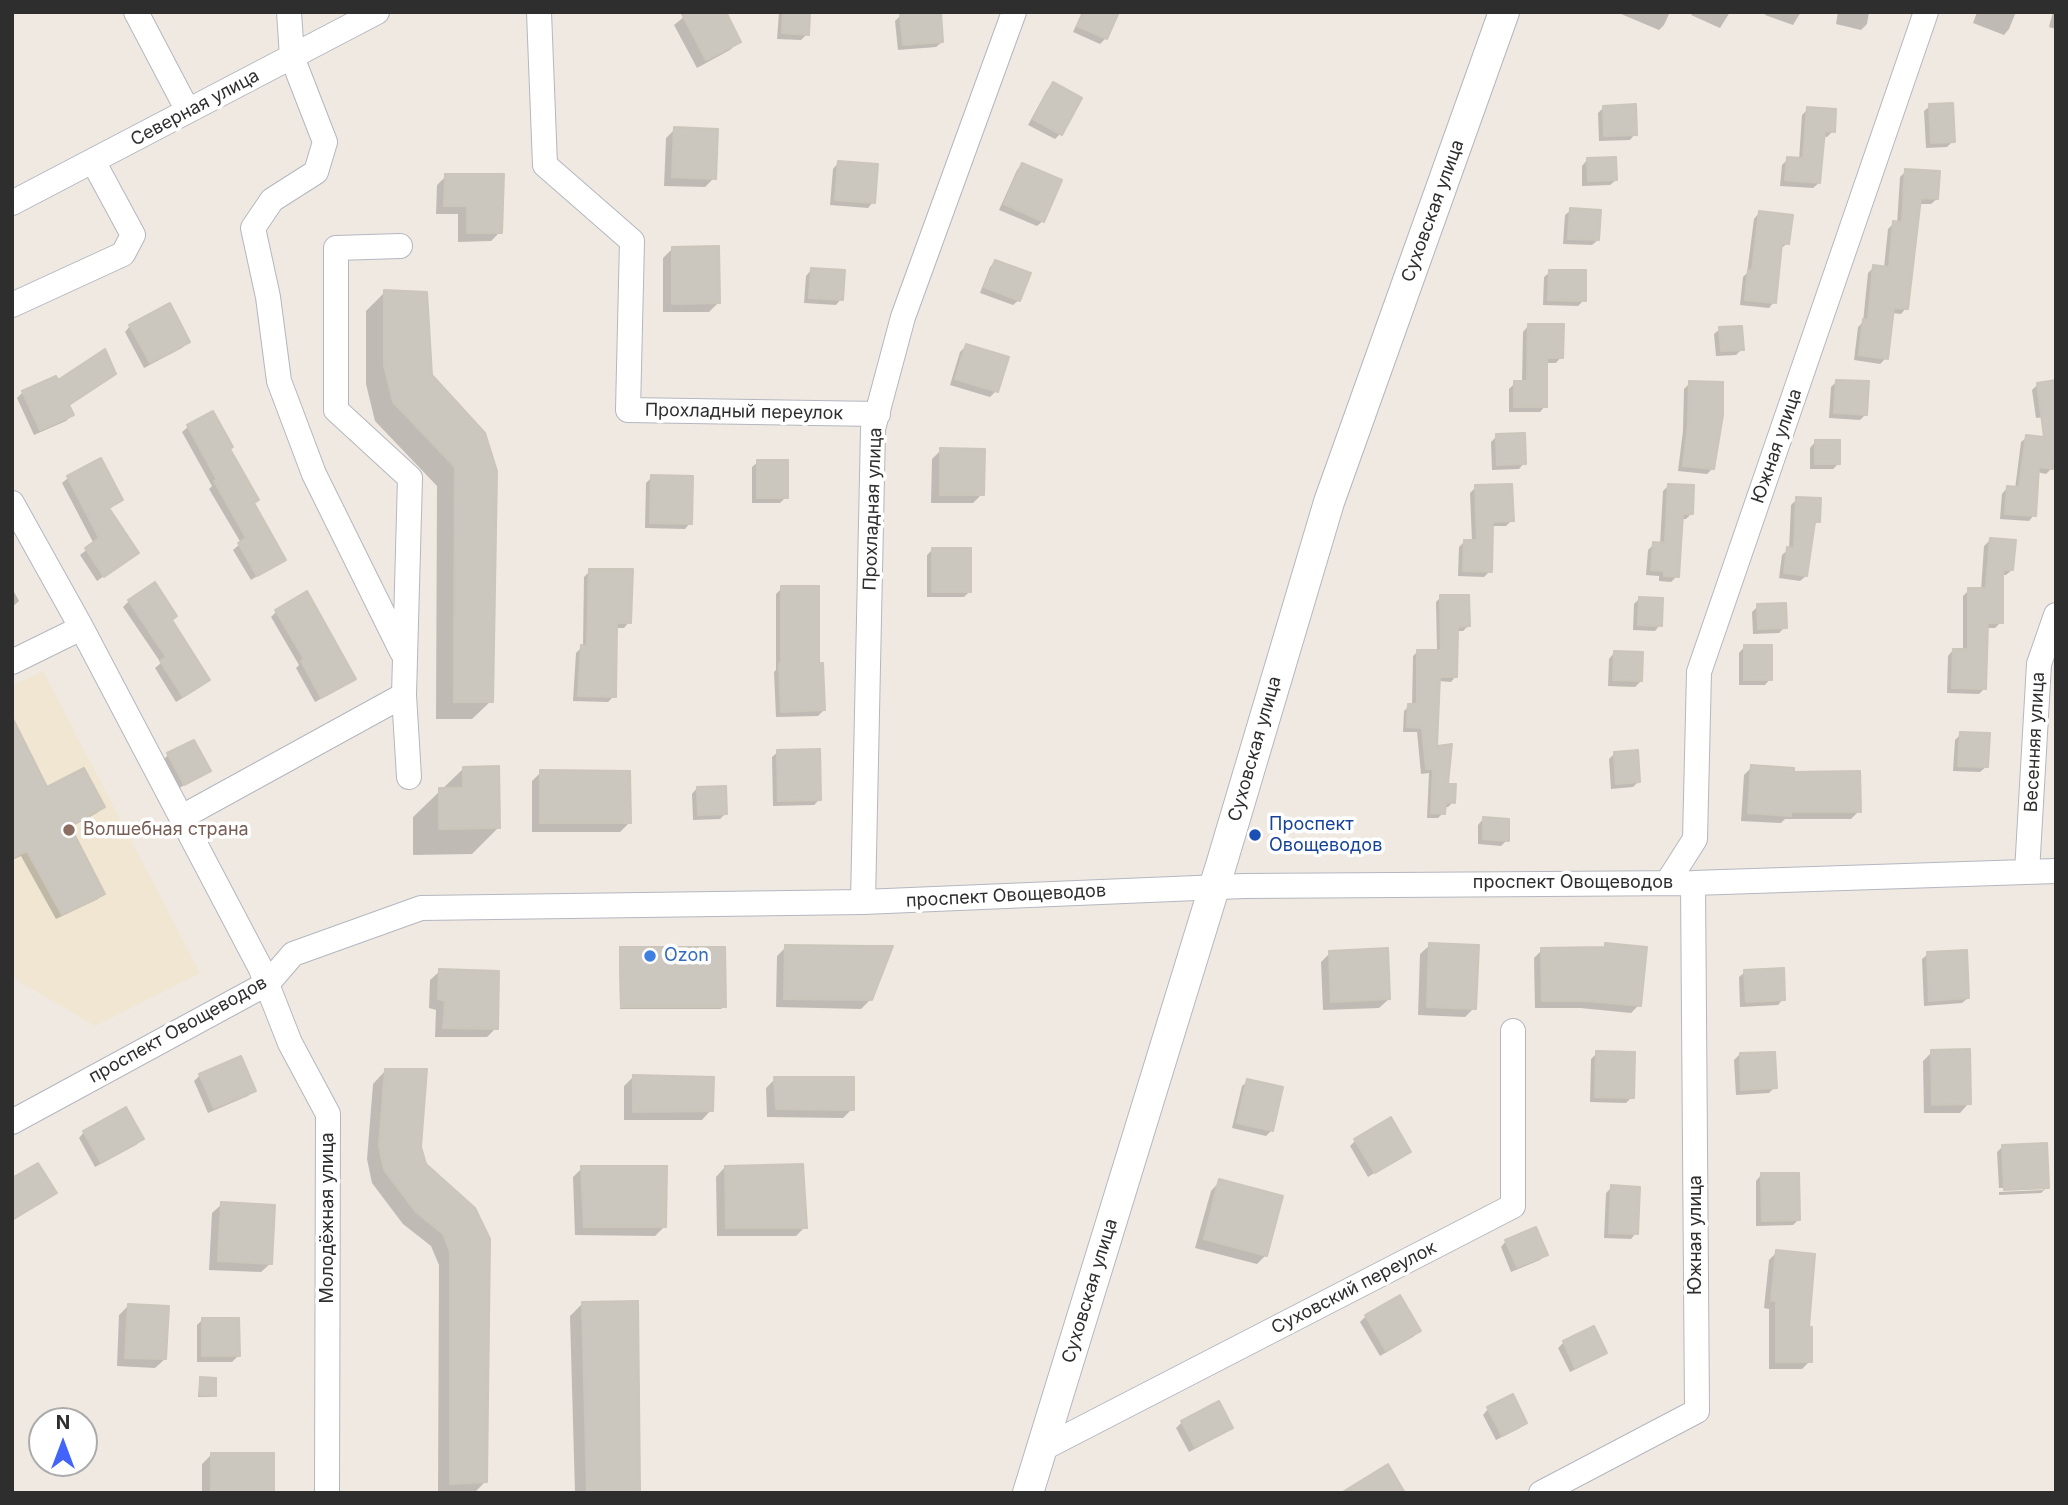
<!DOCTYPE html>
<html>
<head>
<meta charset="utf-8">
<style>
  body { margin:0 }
  #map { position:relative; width:2068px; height:1505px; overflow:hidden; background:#efe9e1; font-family:Inter,sans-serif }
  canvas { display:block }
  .frame { position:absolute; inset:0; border:14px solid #2e2e2e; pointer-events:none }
  .north { position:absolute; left:28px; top:1407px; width:70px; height:70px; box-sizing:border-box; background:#fff; border:2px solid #ababab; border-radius:50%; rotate:0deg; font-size:19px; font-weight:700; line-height:28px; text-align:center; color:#2e2e2e }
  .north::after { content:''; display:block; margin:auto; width:24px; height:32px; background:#4264fb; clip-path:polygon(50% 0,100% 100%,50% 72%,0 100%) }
</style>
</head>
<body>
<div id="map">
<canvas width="2068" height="1505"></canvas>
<div class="frame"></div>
<div class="north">N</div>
</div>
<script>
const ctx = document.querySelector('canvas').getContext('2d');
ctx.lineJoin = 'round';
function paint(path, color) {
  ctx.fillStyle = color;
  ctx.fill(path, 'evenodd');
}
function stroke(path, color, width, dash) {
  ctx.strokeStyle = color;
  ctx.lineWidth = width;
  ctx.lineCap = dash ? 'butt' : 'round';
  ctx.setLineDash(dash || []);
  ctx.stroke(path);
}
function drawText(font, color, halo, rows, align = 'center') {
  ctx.font = font + ' Inter,sans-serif';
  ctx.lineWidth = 7;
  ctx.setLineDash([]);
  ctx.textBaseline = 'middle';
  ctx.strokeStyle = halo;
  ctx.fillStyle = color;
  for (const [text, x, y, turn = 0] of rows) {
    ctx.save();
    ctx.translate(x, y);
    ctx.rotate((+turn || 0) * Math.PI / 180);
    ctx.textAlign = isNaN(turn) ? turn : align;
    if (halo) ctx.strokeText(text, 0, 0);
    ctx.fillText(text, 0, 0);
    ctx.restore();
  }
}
paint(new Path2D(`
  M43,671L200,973L95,1026L12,977V686Z`), '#f0e6d1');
paint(new Path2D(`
  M690,12L739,41L730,50L697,68L674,25Z
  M779,12H808L807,34L801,40L777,39Z
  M1082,12H1117L1106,38L1100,44L1073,32Z
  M1622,12H1670L1664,25L1659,30L1621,14Z
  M1693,12H1730L1720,28L1691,15Z
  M1766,12H1801L1793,25L1765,15Z
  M1838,12H1869L1867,24L1861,30L1836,24Z
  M1977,12H2016L2009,29L2004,35L1973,23Z
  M2053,12H2056V29L2049,27Z
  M901,15L942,42L936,47L898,50L895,21Z
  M1053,84L1060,134L1055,139L1028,125L1047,90Z
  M1930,106L1953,141L1947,147L1926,148L1924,111Z
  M1604,107L1635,134L1630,140L1599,141L1598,113Z
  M1808,109L1833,131L1827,137L1823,136L1819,183L1813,188L1780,186L1782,165L1788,159L1799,160L1802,115Z
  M675,129L714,178L705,187L664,186L666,138Z
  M1587,160L1616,180L1610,185L1582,186V166Z
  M838,163L873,202L868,208L830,205L833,169Z
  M1022,165L1043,221L1037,226L999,210L1017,170Z
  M1906,171L1937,199L1931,204H1919L1906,308L1901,314L1892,313L1886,358L1880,364L1854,360L1858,327L1863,322L1868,273L1874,267L1884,268L1888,229L1894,223L1897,224L1900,177Z
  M446,176L500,232L491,241L458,242V214H436L437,185Z
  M1571,210L1598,240L1592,245L1563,244L1565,215Z
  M1759,213L1788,243L1780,249L1774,302L1769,308L1740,305L1743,277L1747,273L1754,219Z
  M672,249L718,303L709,312H663V258Z
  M995,262L1019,300L1013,305L980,293L990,267Z
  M811,270L841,299L836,305L804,303L806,276Z
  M1550,272L1584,300L1578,306L1543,305L1544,277Z
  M385,292L430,375L483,434L491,701L472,719H436L437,486L375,421L366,384V311Z
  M130,326L188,342L182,348L144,368L125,332Z
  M1528,326L1561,357L1556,363H1545V406L1540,412H1509V389L1515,383H1522L1523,332Z
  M1720,329L1742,349L1736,355L1716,356L1714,334Z
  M966,346L996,391L990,397L950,385L960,352Z
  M114,374L68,406L72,415L66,421L34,435L17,398L23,392L57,382Z
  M1836,382L1866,414L1860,420L1829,418L1831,387Z
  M1690,383L1712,469L1707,474L1678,471L1683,431L1684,389Z
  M2038,384L2056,416L2036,418L2032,390Z
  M188,427L228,450L257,500L252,505L284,559L251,580L233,550L241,543L209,489L212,486L182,432Z
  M1497,436L1524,463L1519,469L1492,470L1491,442Z
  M2027,437L2052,468L2046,474L2037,472L2034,515L2029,521L2000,519L2002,494L2007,488L2015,489L2021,442Z
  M1815,442L1839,463L1833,469H1810V448Z
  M941,450L982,494L973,503H931L932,459Z
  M100,460L121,500L108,510L137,553L97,581L80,555L94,544L62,483L68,478Z
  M758,462L786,497L780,503H752V467Z
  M652,477L690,523L685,529L645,528L646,483Z
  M1669,485L1691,514L1686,519H1681L1677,576L1671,582L1659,581V576L1646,575L1648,550L1654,544L1660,545L1663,491Z
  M1476,487L1512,520L1506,526H1491L1490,571L1484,577L1458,576L1459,547L1465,541H1472L1470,493Z
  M1797,499L1818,521L1813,527L1806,576L1800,581L1779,578L1782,555L1789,549L1791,505Z
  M1990,540L2012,570L2006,575H2001V622L1995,628H1986L1985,688L1979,694L1947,693L1948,656L1953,650H1963V596L1969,590H1981L1984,546Z
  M933,549L969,592L964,597H927V555Z
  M590,571L629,622L624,628H615L614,696L608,702L573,701L576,653L583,646L584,577Z
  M12,588L19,601L12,607Z
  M782,588L824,710L818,716L776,717L774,672L776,670V594Z
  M1441,597L1468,626L1463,631H1456V676L1451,682L1438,681L1435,748L1446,786L1453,802L1448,807H1444L1443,813L1438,818H1427L1429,773L1421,774L1417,732H1403L1404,711L1409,706H1412L1413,656L1418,651L1437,652L1436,602Z
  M1640,598L1660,625L1655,631L1633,630L1634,604Z
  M129,601L171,620L208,680L202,686L176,702L155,668L161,663L123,607Z
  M1758,606L1785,627L1779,633L1753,634L1752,612Z
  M276,612L354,678L348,684L315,702L296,668L299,665L271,617Z
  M1744,647L1770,679L1765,685H1739V653Z
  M1614,653L1641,681L1635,687L1608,686L1609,659Z
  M12,721L47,789L102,807L97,813L69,828L103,893L98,899L56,919L21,856L12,860Z
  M1961,734L1986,767L1980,772L1953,771L1955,740Z
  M778,752L819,800L814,805L773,806L772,757Z
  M1614,754L1639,781L1633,787L1611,789L1609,759Z
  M168,755L208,771L203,776L177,789L163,760Z
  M1752,767L1859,811L1851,819H1785L1781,823L1741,821L1744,775Z
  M464,768L498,828L472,854L413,855V817Z
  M541,772L629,823L620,832H532V781Z
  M697,788L726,813L720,819L693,820L692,794Z
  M1483,819L1507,840L1501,846L1478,844V825Z
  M1430,945L1474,1008L1465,1017L1418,1015L1420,954Z
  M1606,945L1639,1005L1631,1013L1580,1008H1535L1534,958L1542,950L1602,949Z
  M786,947L871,999L861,1009L776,1007L777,956Z
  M621,948L724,1006L721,1009H620L619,951Z
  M1330,953L1389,999L1379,1008L1323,1010L1321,962Z
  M1928,954L1968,998L1962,1003L1924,1006L1922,959Z
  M440,971L496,1028L487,1037H435L436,1010L429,1008L430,980Z
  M1745,972L1783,999L1778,1005L1740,1007L1739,977Z
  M1932,1052L1969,1103L1960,1113H1924L1923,1061Z
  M1597,1053L1632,1097L1626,1103L1590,1102L1591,1059Z
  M1740,1054L1775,1087L1769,1093L1736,1095L1734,1060Z
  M385,1071L419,1147L424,1165L474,1209L486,1481L474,1493H438L439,1265L431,1246L403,1224L372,1183L367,1159L373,1084Z
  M200,1075L254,1090L248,1096L208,1113L194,1081Z
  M633,1077L711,1110L702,1120H624V1086Z
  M775,1079L852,1109L843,1118L767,1117L766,1088Z
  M1248,1081L1272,1130L1266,1136L1232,1128L1242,1086Z
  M84,1132L142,1139L136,1145L95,1167L79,1138Z
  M1356,1140L1409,1151L1368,1177L1350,1146Z
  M2003,1146L2047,1187L2041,1193L1999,1195V1192L2043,1190V1186L1999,1188L1997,1152Z
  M725,1167L805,1227L796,1236H717L716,1177Z
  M582,1168L664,1227L655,1236L575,1235L573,1177Z
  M1761,1175L1799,1219L1793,1225L1756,1226V1181Z
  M12,1180L55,1193L12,1221Z
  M1220,1181L1266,1255L1257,1264L1195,1248L1211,1191Z
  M1612,1187L1636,1233L1631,1239L1604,1238L1606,1193Z
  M222,1204L271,1263L261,1272L209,1270L212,1213Z
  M1506,1241L1546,1254L1540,1260L1511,1272L1501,1247Z
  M1777,1252L1807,1329L1810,1361L1802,1369H1769V1309L1764,1308L1769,1260Z
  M582,1304L638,1493H575L570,1316Z
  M128,1306L165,1359L155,1368L117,1366L119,1315Z
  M1366,1316L1418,1331L1413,1337L1380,1356L1360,1322Z
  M203,1319L238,1356L232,1362H197V1325Z
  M1564,1342L1605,1353L1599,1358L1570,1372L1558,1348Z
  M201,1379L214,1395L211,1397H198L199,1381Z
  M1488,1409L1525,1422L1520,1428L1496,1440L1483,1415Z
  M1182,1422L1231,1427L1225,1433L1189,1452L1176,1428Z
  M211,1455L272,1493H202V1464Z`), '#0003');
const building = new Path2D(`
  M681,12H726L741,42L706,60Z
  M783,12H810L809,35L782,33Z
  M914,12H941L943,42L903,45L900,13Z
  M1084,12H1119L1107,39L1077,26Z
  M1053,82L1082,98L1062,135L1033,119Z
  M1953,103L1955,142L1931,143L1929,104Z
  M1636,104L1637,135L1604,136L1603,106Z
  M1807,107L1836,109L1835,132L1825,131L1820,183L1785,180L1787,157L1803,158Z
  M674,127L718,129L716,179L672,177Z
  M1616,157L1617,180L1588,181L1587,158Z
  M838,161L878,164L875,203L835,200Z
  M1022,163L1062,180L1044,222L1004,204Z
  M1905,169L1940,171L1938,199L1921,198L1908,309L1894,308L1888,359L1859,355L1863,319L1868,320L1873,265L1889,267L1893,221L1902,222Z
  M445,174H504L502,233H467V206H444Z
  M1570,208L1601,210L1599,240L1568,239Z
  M1759,211L1793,215L1789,244L1782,243L1776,303L1745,300L1748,270H1752Z
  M719,246L720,303L672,304V247Z
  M995,260L1031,273L1020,301L984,287Z
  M811,268L845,270L843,300L809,298Z
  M1549,270H1586V301L1548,300Z
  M384,290L427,292L432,375L485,433L497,471L493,702H454L455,467L393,402L384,365Z
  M170,303L190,342L150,363L129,325Z
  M1528,324H1564L1563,358H1547V407H1514V381H1527Z
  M1742,326L1744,350L1721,351L1719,327Z
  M966,344L1009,357L998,392L955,379Z
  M105,349L116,374L69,405L74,415L40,430L22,391L56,376L58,380Z
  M1836,380L1869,381L1867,415L1834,413Z
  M2056,380V451L2053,469L2039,467L2036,516L2005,514L2007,486L2019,487L2026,435L2044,437L2037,383Z
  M1689,381L1723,382V415L1714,469L1683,466L1688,424Z
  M213,411L233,447L230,449L259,500L254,503L286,560L257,576L238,543L246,538L214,481L217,480L187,425Z
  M1525,433L1526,464L1497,465L1496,434Z
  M1815,440H1840V464H1815Z
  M940,448L985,449L984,495H940Z
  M101,458L123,500L109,508L139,553L104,577L85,548L99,538L67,476Z
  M757,460H788V498H757Z
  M651,475L693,476L692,524L650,523Z
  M1512,484L1514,521L1493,522L1492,572L1463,571L1464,540H1477L1475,485Z
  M1668,484L1694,485L1693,514H1683L1679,577L1664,576V571L1651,570L1653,542L1665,543Z
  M1796,497L1821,498L1820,522H1815L1807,576L1784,573L1787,547L1794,548Z
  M1990,538L2016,540L2013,570H2003V623H1988L1986,689L1952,688L1953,649H1968V588H1986Z
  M932,548H971V592H932Z
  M589,569H633L631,623H617L616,697L578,696L581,645L587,646Z
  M155,582L177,616L172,620L210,680L183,697L160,661L166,657L128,600Z
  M781,586H819V663H823L825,710L781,712L779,664H781Z
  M307,591L356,679L321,698L301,661L304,659L275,610Z
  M1440,595H1469L1470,626L1458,627L1457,677H1440L1437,746L1452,744L1448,784H1456L1455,803L1446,802L1445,814L1431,813L1433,769H1426L1422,728L1407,727L1408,704H1417V650H1441Z
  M1639,597L1663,598L1662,626L1638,625Z
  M1786,603L1787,628L1758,629L1757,604Z
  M1744,645H1772V680H1744Z
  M1614,651L1643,652L1642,681L1613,680Z
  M12,717L47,787L84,768L105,807L70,826L105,894L62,915L27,851L12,858Z
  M1960,732L1990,733L1988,767L1958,766Z
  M194,740L211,771L184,785L167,753Z
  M820,749L821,800L778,801L777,750Z
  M1638,750L1640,782L1616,784L1614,752Z
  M1751,765L1794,768V772L1860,771L1861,812H1791V816L1748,813Z
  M499,766L500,828L439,829V788H463V767Z
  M540,770L630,771L631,823H540Z
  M726,786L727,814L698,815L697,787Z
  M1483,817L1509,819V841L1483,839Z
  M1429,943L1479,945L1476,1009L1427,1007Z
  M1605,943L1647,947L1641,1006L1588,1001H1542L1541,948L1605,947Z
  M785,945L870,946H893L872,1000L784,999Z
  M620,947H725L726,1007H621Z
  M1388,948L1390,999L1331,1002L1329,951Z
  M1967,950L1969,998L1929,1001L1927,952Z
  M1784,968L1785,1000L1746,1002L1744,970Z
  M439,969L499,971L498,1029L443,1028L445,1001L438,999Z
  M1970,1049L1971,1104L1932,1105L1931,1050Z
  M1596,1051L1635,1052L1634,1098L1595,1097Z
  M1775,1052L1777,1088L1741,1090L1740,1053Z
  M241,1056L256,1091L214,1108L199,1074Z
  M385,1069H427L421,1147L426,1164L475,1208L490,1239L487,1482L450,1484V1252L443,1234L416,1212L384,1170L379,1146Z
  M633,1075L714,1077L713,1111L633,1112Z
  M774,1077H854V1110L776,1109Z
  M1247,1079L1283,1087L1273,1131L1237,1123Z
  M126,1107L144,1139L101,1163L83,1131Z
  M1391,1117L1411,1152L1375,1173L1354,1139Z
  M2047,1143L2049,1188L2004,1190L2002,1145Z
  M38,1163L57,1193L12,1220V1178Z
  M803,1164L807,1228H726L725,1166Z
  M581,1166H667L666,1227H584Z
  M1761,1173H1799L1800,1220L1762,1221Z
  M1219,1179L1283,1196L1267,1256L1204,1239Z
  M1611,1185L1640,1187L1638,1234L1609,1233Z
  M221,1202L275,1205L272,1264L218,1261Z
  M1536,1227L1548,1255L1517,1267L1505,1240Z
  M1776,1250L1815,1254L1809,1327H1812V1362H1776V1301H1771Z
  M1400,1295L1421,1331L1386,1351L1365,1315Z
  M638,1301L640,1493H587L582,1302Z
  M128,1304L169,1306L166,1359L125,1358Z
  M202,1318H239L240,1356H202Z
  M1594,1326L1607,1353L1575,1368L1563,1341Z
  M200,1377L216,1378V1396L200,1395Z
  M1513,1394L1527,1423L1502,1436L1487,1407Z
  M1219,1401L1233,1428L1195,1447L1181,1421Z
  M211,1453H274V1493H211Z
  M1388,1464L1405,1493H1341Z`);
paint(building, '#cbc7bf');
stroke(building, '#cbc5ba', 2);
const minor = new Path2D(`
  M136,12L188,111
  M289,12L292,57L325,142L316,172L272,200L253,228L268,297L279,381L314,474L402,652
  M539,12L545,165L632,241L628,410L878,414
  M12,203L377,12
  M12,305L123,254L133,235L93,161
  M12,503L80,625L261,969L290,1043L328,1114L327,1493
  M12,662L71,633L80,625
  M404,695L409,777
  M182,817L404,695L410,478L336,410V248L400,246
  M2027,872L2039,664L2056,615
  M1667,883L1695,839L1699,672L1926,12
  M863,902L873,429L903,317L1014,12
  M12,1122L268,983L293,954L421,908L863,902L1244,886L1693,883L2056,871
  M1040,1450L1513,1206V1031
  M1541,1493L1697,1411L1693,883`);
const tertiary = new Path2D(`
  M1028,1493L1222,862L1329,502L1504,12`);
stroke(minor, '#b4b7c1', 26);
stroke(tertiary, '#b4b7c1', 32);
stroke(minor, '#fff', 24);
stroke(tertiary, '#fff', 30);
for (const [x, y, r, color] of [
  [69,830,7,"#8d6e63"],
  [1255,835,7,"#1a4fb4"],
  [650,956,7,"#3f7fe0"]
]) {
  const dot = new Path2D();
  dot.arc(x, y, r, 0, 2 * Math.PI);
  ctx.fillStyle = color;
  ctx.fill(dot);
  stroke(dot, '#fff', 2.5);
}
drawText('18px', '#2e2e2e', '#fff', [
  ["Северная улица",195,108,-28],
  ["Суховская улица",1433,211,-70],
  ["Прохладный переулок",744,412,1],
  ["Южная улица",1777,446,-71],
  ["Прохладная улица",873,509,-88],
  ["Весенняя улица",2035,742,-87],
  ["Суховская улица",1255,749,-74],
  ["проспект Овощеводов",1573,883],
  ["проспект Овощеводов",1006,896,-3],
  ["проспект Овощеводов",178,1030,-29],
  ["Молодёжная улица",328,1218,-90],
  ["Южная улица",1696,1235,-90],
  ["Суховский переулок",1354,1288,-27],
  ["Суховская улица",1090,1291,-73]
]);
drawText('18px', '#164399', '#fff', [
  ["Проспект",1269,825],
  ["Овощеводов",1269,846]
], 'left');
drawText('18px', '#785e54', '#fff', [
  ["Волшебная страна",83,830]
], 'left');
drawText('18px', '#366cbe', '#fff', [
  ["Ozon",664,956]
], 'left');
</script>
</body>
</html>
